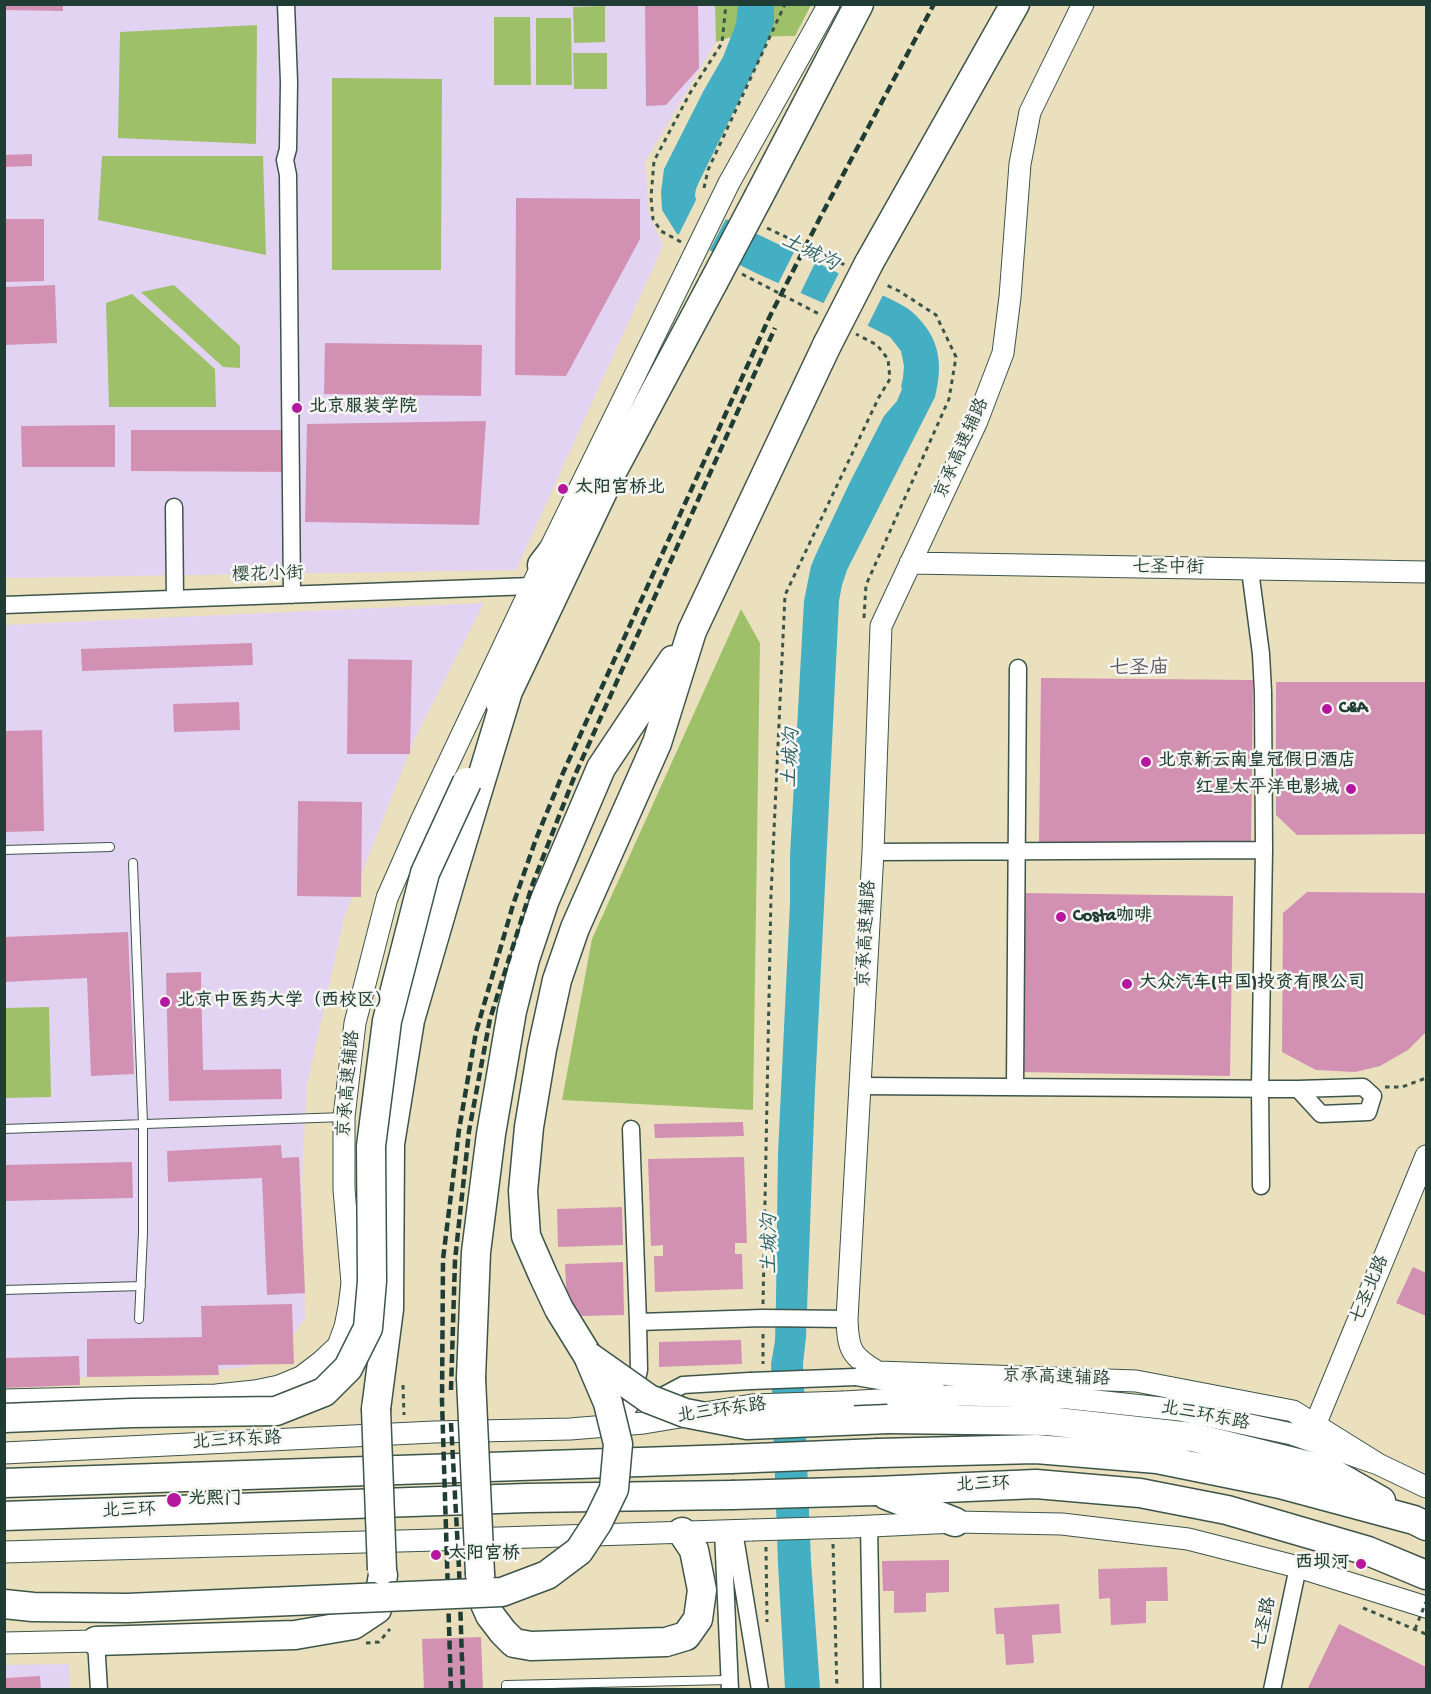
<!DOCTYPE html>
<html>
<head>
<meta charset="utf-8">
<style>
  body { margin:0 }
  #map { position:relative; width:1431px; height:1694px; overflow:hidden; background:#eae0be; font-family:"Gochi Hand",sans-serif }
  canvas { display:block }
  .frame { position:absolute; inset:0; border:6px solid #1f3d34; pointer-events:none }
</style>
</head>
<body>
<div id="map">
<canvas width="1431" height="1694"></canvas>
<div class="frame"></div>
</div>
<script>
const ctx = document.querySelector('canvas').getContext('2d');
ctx.lineJoin = 'round';
function paint(path, color) {
  ctx.fillStyle = color;
  ctx.fill(path, 'evenodd');
}
function stroke(path, color, width, dash) {
  ctx.strokeStyle = color;
  ctx.lineWidth = width;
  ctx.lineCap = dash ? 'butt' : 'round';
  ctx.setLineDash(dash || []);
  ctx.stroke(path);
}
function drawText(font, color, halo, rows, align = 'center') {
  ctx.font = font + ' "Gochi Hand","LXGW WenKai TC",sans-serif';
  ctx.lineWidth = 5;
  ctx.setLineDash([]);
  ctx.textBaseline = 'middle';
  ctx.strokeStyle = halo;
  ctx.fillStyle = color;
  for (const [text, x, y, turn = 0] of rows) {
    ctx.save();
    ctx.translate(x, y);
    ctx.rotate((+turn || 0) * Math.PI / 180);
    ctx.textAlign = isNaN(turn) ? turn : align;
    if (halo) ctx.strokeText(text, 0, 0);
    ctx.fillText(text, 0, 0);
    ctx.restore();
  }
}
paint(new Path2D(`
  M4,5H715L716,42L645,162L649,214L663,246L516,570L5,578Z
  M484,603L415,738L344,918L307,1085L302,1176L305,1319L284,1347L270,1361L240,1368L5,1382L4,625Z
  M69,1664L70,1689H5L4,1665Z`), '#e3d3f3');
paint(new Path2D(`
  M715,5H811L795,36L731,37L716,42Z
  M605,6V42L574,43L573,7Z
  M494,17H530L531,85H494Z
  M536,18H571L572,85H536Z
  M257,25L256,144L118,138L120,32Z
  M573,53H607V89H574Z
  M332,78L442,79L441,270H332Z
  M102,156H263L266,255L98,220Z
  M174,285L240,346V368L223,367L141,292Z
  M132,294L215,369L216,407H109L106,303Z
  M741,609L760,643L753,1110L562,1100L592,939Z
  M49,1007L51,1097L5,1098V1008Z`), '#9ec069');
paint(new Path2D(`
  M738,5H774V23L763,52L699,182C694,193 693,198 701,207C752,232 803,255 854,281C871,290 890,298 907,308C916,314 926,326 931,335C942,356 940,376 935,397L847,570L842,585L839,601L815,1089L806,1337L803,1364L811,1561L820,1689H785L778,1564L771,1364L775,1341L776,1299L778,1153L790,903V856L804,601L811,566L817,552L850,482L884,416L897,401L902,389L901,386L903,378L904,366L901,351L890,337L821,302L760,275L677,234L662,210L661,192L664,169L704,90L723,57L736,24Z`), '#44aec3');
paint(new Path2D(`
  M698,196V200L703,205L727,217L708,253L677,238Z
  M796,248L817,259L799,296L777,286Z
  M840,271L884,293L866,329L822,306Z`), '#eae0be');
paint(new Path2D(`
  M4,4H63V11L4,10Z
  M645,4H698L699,68L666,105L646,106Z
  M32,154V166L4,167V155Z
  M516,198L640,199V239L566,376L515,375Z
  M4,219H44V281L4,282Z
  M55,285L57,343L4,345V287Z
  M325,343L482,345L481,396L324,394Z
  M486,421L479,525L305,522L307,424Z
  M115,425V467H22L21,426Z
  M131,430H298V472L131,471Z
  M252,643L253,665L82,671L81,649Z
  M348,659L412,660L410,754H347Z
  M1041,678L1253,680L1251,847L1039,845Z
  M1276,682H1426V834L1297,835L1276,815Z
  M239,702L240,730L174,732L173,704Z
  M42,730L44,831L4,832V731Z
  M298,801L362,802L361,897L297,896Z
  M1307,892L1426,893V1032L1408,1050L1380,1066L1355,1072L1316,1070L1282,1052L1283,913Z
  M1024,893L1233,896L1230,1076L1021,1072Z
  M128,932L134,1074L91,1076L87,978L4,982V937Z
  M201,972L203,1070L281,1069L282,1099L169,1101L166,973Z
  M743,1122L744,1136L655,1138L654,1124Z
  M281,1145L282,1158L299,1157L305,1293L267,1295L262,1178L168,1182L167,1151Z
  M744,1157L747,1243H735V1254H742L743,1289L655,1292L654,1256H663V1245L651,1246L648,1159Z
  M132,1162L133,1198L4,1201V1165Z
  M622,1207L623,1245L558,1247L557,1209Z
  M623,1262L624,1315L581,1316L573,1313L567,1303L565,1264Z
  M1413,1267L1426,1273V1316L1396,1303Z
  M292,1304L294,1364L218,1365L219,1375L87,1377V1339L202,1337L201,1306Z
  M741,1340L742,1364L659,1367V1342Z
  M79,1356L80,1385L4,1388V1358Z
  M949,1560V1592L926,1593V1612L894,1613V1591H883L882,1561Z
  M1167,1567L1168,1601H1146V1623L1111,1625L1110,1598L1099,1599L1098,1569Z
  M1059,1604L1061,1633L1032,1635L1034,1663L1006,1665L1004,1634H996L994,1608Z
  M1339,1624L1426,1667V1690H1307Z
  M481,1637L483,1690H424L422,1639Z
  M40,1676L41,1690H5V1678Z`), '#d291b3');
const service = new Path2D(`
  M4,850L110,847
  M133,863L143,1124V1233L139,1319
  M4,1129L344,1117
  M4,1290L141,1286
  M506,1690V1685L729,1680`);
const minor = new Path2D(`
  M286,4L289,82L288,149L285,160L288,175L292,595
  M174,507L175,599
  M1250,570L1261,654L1263,692L1264,850L1260,1088L1261,1186
  M4,605L532,586
  M873,852L1264,850
  M860,1086L1298,1089L1321,1114L1368,1112L1373,1096L1363,1087L1298,1089
  M1015,1086L1018,668
  M638,1322L763,1318L847,1319
  M856,1377L938,1391
  M653,1401L683,1385L750,1381
  M624,1415L631,1404L639,1370L638,1322L631,1129
  M869,1526L872,1690
  M723,1531L730,1690
  M734,1531L760,1690
  M96,1641L99,1690
  M1272,1690L1298,1567`);
const tertiary = new Path2D(`
  M1083,4L1030,112L1020,164L1010,297L1003,353L977,421L881,626L873,852L847,1319C848,1350 851,1356 878,1372L1136,1381L1293,1411L1378,1464
  M729,183L829,4
  M910,563L1426,572
  M4,1400L216,1395L255,1391L279,1386L301,1377L322,1361L338,1346L345,1327L349,1307L352,1283L344,1189V1117L355,1023L387,898L421,821L542,565L686,271
  M844,1402L964,1395L1068,1398L1180,1410L1292,1434L1378,1464L1426,1487
  M1315,1425L1426,1156
  M4,1453L434,1432L570,1429L644,1423L752,1405
  M851,1527L955,1522L1062,1524L1188,1539L1298,1567L1426,1607
  M4,1552L436,1540L752,1530
  M4,1643L96,1641`);
const trunk = new Path2D(`
  M759,196L859,4
  M869,263L1015,4
  M542,565L575,522
  M501,706L612,472L713,283
  M588,1356L559,1309L543,1275L526,1236L523,1191L529,1127L542,1049L557,980L575,928L657,743L692,631L827,345
  M471,1378L476,1252L491,1134L512,1011L525,959L544,902L601,768L673,660
  M376,1409L389,1309L390,1144L410,1020L452,876L509,688
  M888,1419L1048,1421L1192,1437L1327,1470L1381,1501
  M879,1453L1036,1449L1157,1459L1280,1484L1414,1520L1426,1526
  M4,1483L731,1459
  M876,1491L1036,1484L1140,1493L1227,1510L1368,1551L1426,1575
  M886,1495L955,1522
  M4,1516L527,1498L732,1495
  M480,1574L482,1597L490,1615L503,1632L514,1643L531,1646L666,1642L686,1636L698,1619L702,1590L694,1550L682,1532
  M96,1641L295,1635L353,1625L377,1609L383,1575`);
stroke(service, '#3d5549', 10);
stroke(minor, '#3d5549', 19);
stroke(tertiary, '#3d5549', 23);
stroke(trunk, '#3d5549', 31);
stroke(new Path2D(`
  M704,188L708,170L785,4
  M767,228L845,265
  M681,242L661,231L653,219L651,197L654,161L690,93L722,43L726,4
  M742,274L819,314
  M864,618L866,585L949,399L956,357L936,315L899,291L884,284
  M1385,1087H1402L1426,1078
  M763,1304L771,895L785,595L879,397L890,379L888,359L877,345L856,334
  M763,1334V1364
  M403,1385L404,1415
  M833,1544L837,1690
  M766,1547L767,1622
  M1363,1608L1426,1634
  M366,1643L379,1642L390,1629`), '#3d5549', 3, [4.5, 4.5]);
stroke(service, '#fff', 8);
stroke(minor, '#fff', 16);
stroke(tertiary, '#fff', 21);
stroke(trunk, '#fff', 28);
stroke(new Path2D(`
  M451,1390L455,1260L469,1131L490,1019L533,883L575,775L775,328
  M451,1423L459,1568L463,1690
  M451,1690L442,1401L443,1259L459,1130L476,1032L513,905L536,839L563,773L769,318L821,216L934,4`), '#1f3d34', 4.5, [9, 4.5]);
const minorBridge = new Path2D(`
  M750,1381L856,1377`);
const tertiaryBridge = new Path2D(`
  M686,271L729,183
  M752,1405L844,1402
  M752,1530L851,1527`);
const trunkBridge = new Path2D(`
  M713,283L759,196
  M827,345L869,263
  M588,1356L649,1399L685,1413L747,1425L888,1419
  M471,1378L480,1574
  M376,1409L382,1570
  M4,1418L132,1413L276,1411L324,1392L348,1368L368,1328L372,1281L371,1146L387,1021L425,873L467,782
  M731,1459L879,1453
  M732,1495L876,1491
  M4,1604L33,1607L127,1608L502,1592L547,1575L579,1551L598,1522L614,1489L618,1444L608,1403L588,1356`);
stroke(minorBridge, '#3d5549', 19, []);
stroke(tertiaryBridge, '#3d5549', 23, []);
stroke(trunkBridge, '#3d5549', 31, []);
stroke(new Path2D(`
  M1415,1629L1426,1602`), '#3d5549', 3, [4.5, 4.5]);
stroke(minorBridge, '#fff', 16);
stroke(tertiaryBridge, '#fff', 21);
stroke(trunkBridge, '#fff', 28);
for (const [x, y, r, color] of [
  [297,408,6,"#b5179e"],
  [563,489,6,"#b5179e"],
  [1327,709,6,"#b5179e"],
  [1146,762,6,"#b5179e"],
  [1351,789,6,"#b5179e"],
  [1061,917,6,"#b5179e"],
  [1127,984,6,"#b5179e"],
  [165,1002,6,"#b5179e"],
  [174,1500,8,"#b5179e"],
  [436,1555,6,"#b5179e"],
  [1361,1564,6,"#b5179e"]
]) {
  const dot = new Path2D();
  dot.arc(x, y, r, 0, 2 * Math.PI);
  ctx.fillStyle = color;
  ctx.fill(dot);
  stroke(dot, '#f6f6f2', 2);
}
drawText('bold 18px', '#1f3d34', '#f6f6f2', [
  ["北京服装学院",309,408],
  ["太阳宫桥北",575,489],
  ["C&A",1339,709],
  ["北京新云南皇冠假日酒店",1158,762],
  ["红星太平洋电影城",1339,789,"right"],
  ["Costa咖啡",1073,917],
  ["大众汽车(中国)投资有限公司",1139,984],
  ["北京中医药大学（西校区）",177,1002],
  ["光熙门",188,1500],
  ["太阳宫桥",448,1555],
  ["西坝河",1349,1564,"right"]
], 'left');
drawText('18px', '#1f3d34', '#f6f6f2', [
  ["京承高速辅路",963,449,-66],
  ["七圣中街",1168,569,1],
  ["樱花小街",268,576,-2],
  ["京承高速辅路",868,934,-87],
  ["京承高速辅路",350,1084,-85],
  ["七圣北路",1371,1290,-67],
  ["京承高速辅路",1056,1379,2],
  ["北三环东路",722,1412,-8],
  ["北三环东路",1205,1417,11],
  ["北三环东路",237,1442,-3],
  ["北三环",983,1486,-2],
  ["北三环",129,1512,-2],
  ["七圣路",1266,1624,-78]
]);
drawText('italic 20px', '#2a5f5f', '#f6f6f2', [
  ["土城沟",809,254,26],
  ["土城沟",793,758,-87],
  ["土城沟",772,1244,-90]
]);
drawText('20px', '#5e5a60', '#f6f6f2', [
  ["七圣庙",1139,670]
]);
</script>
</body>
</html>
